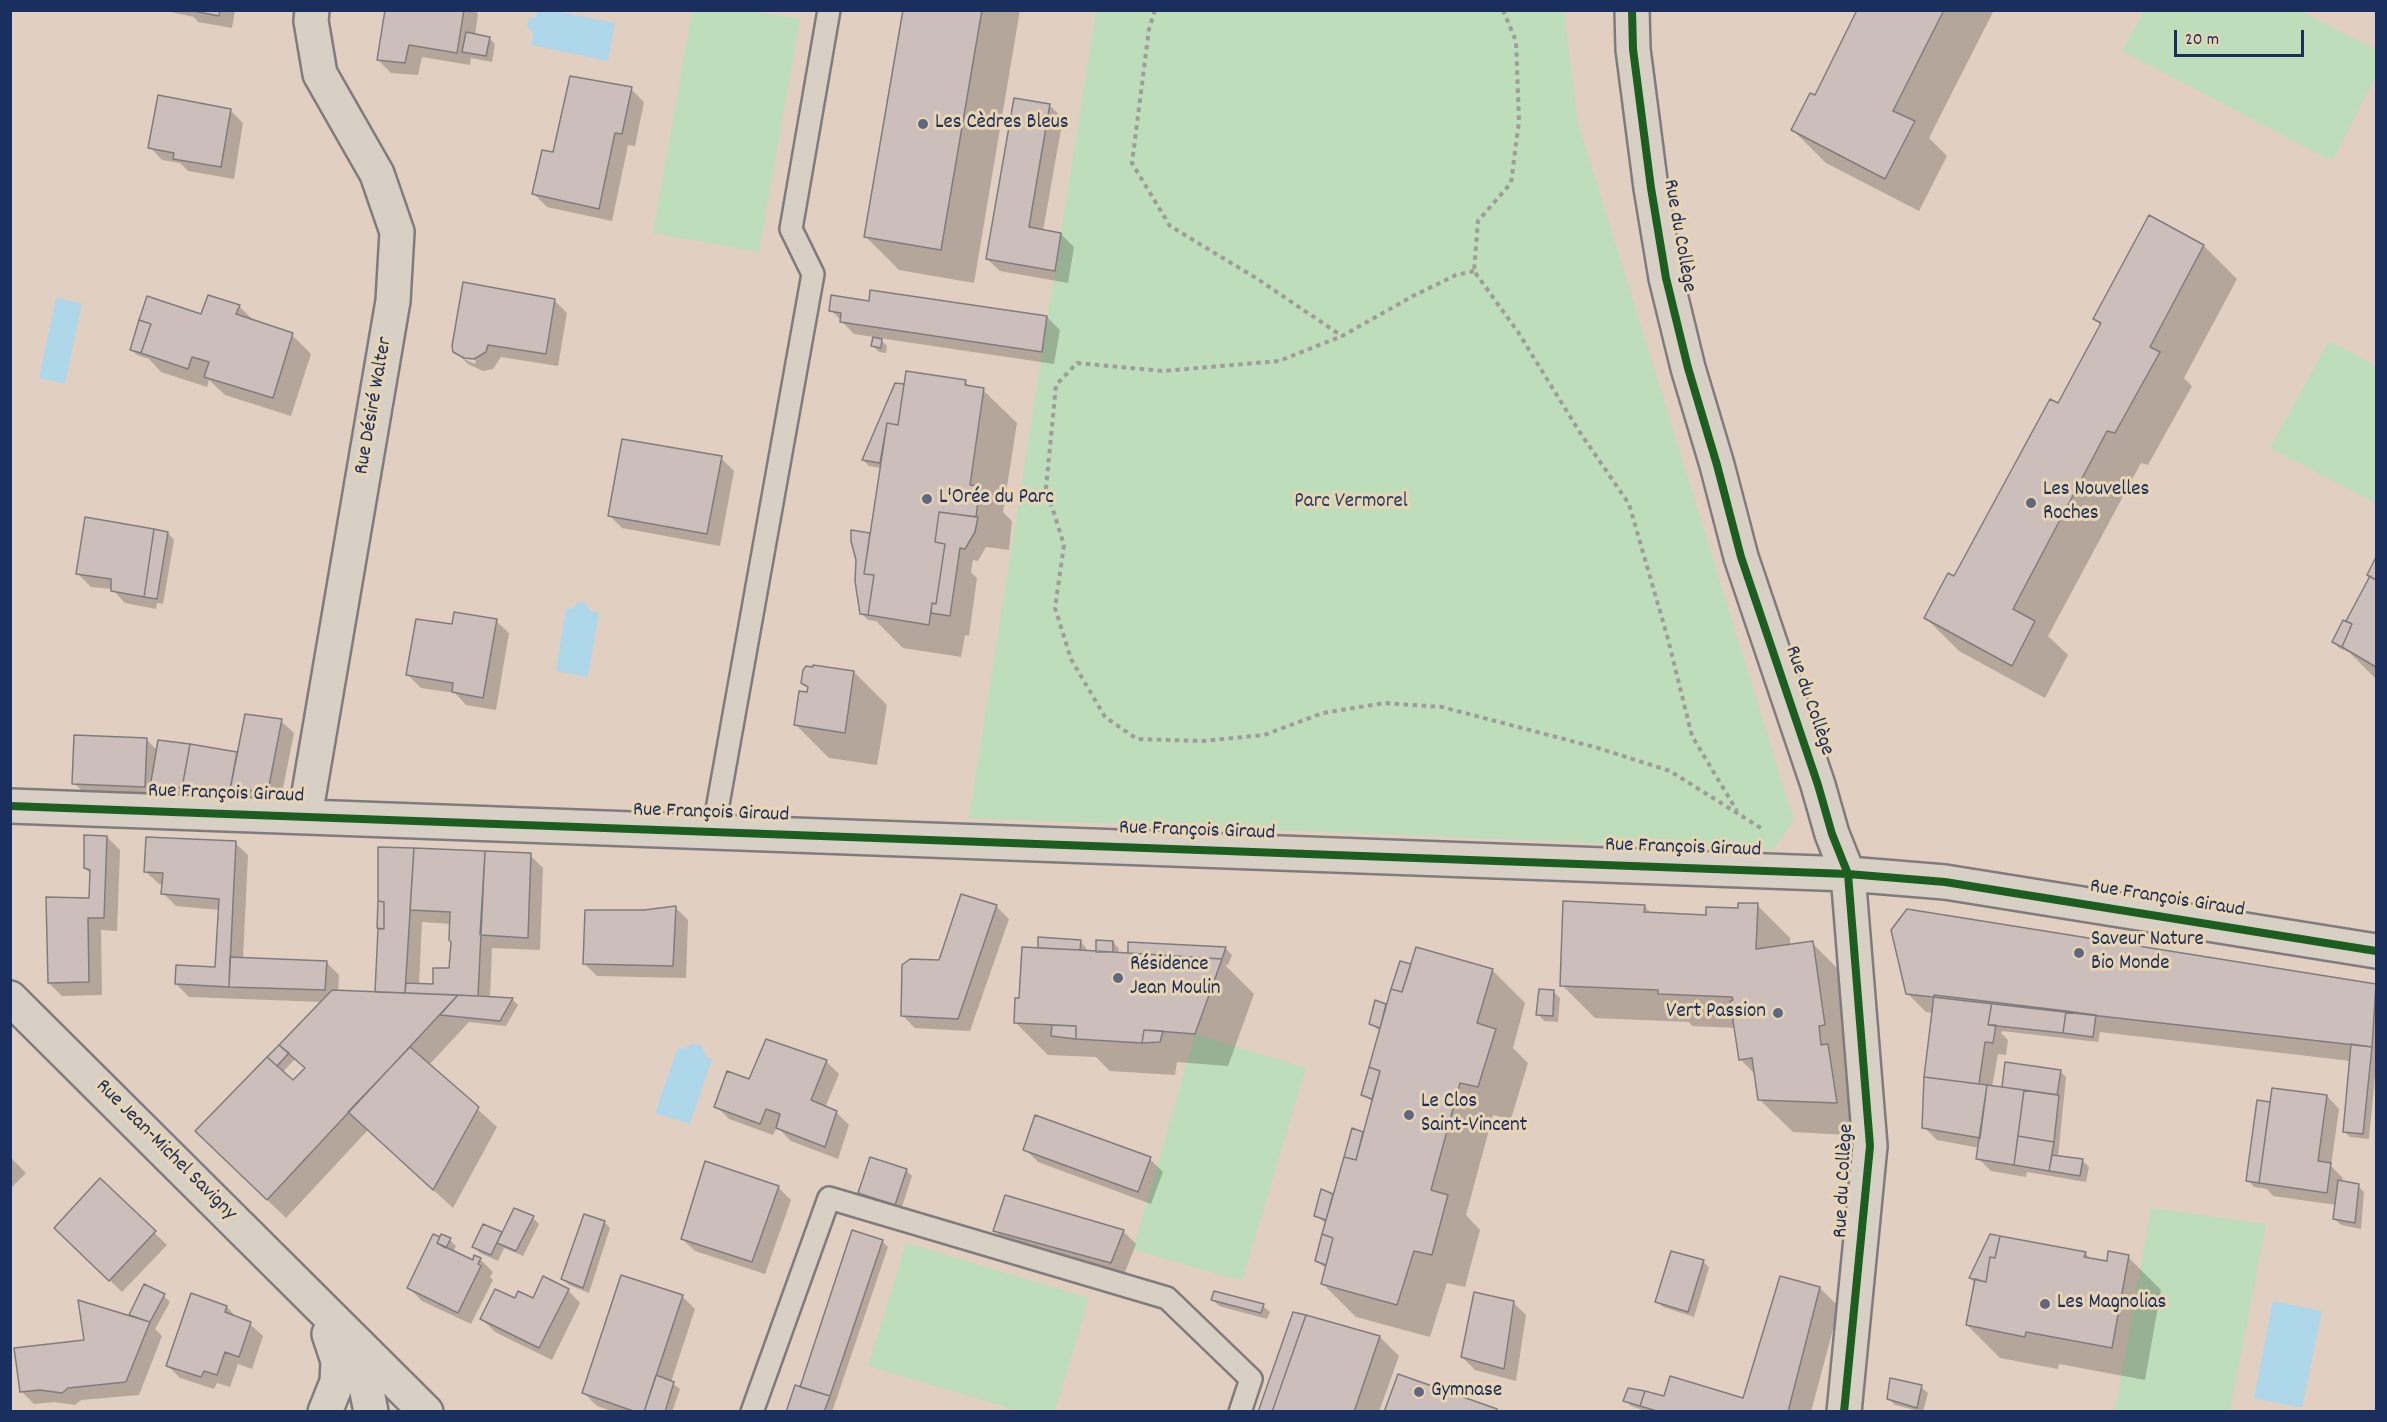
<!DOCTYPE html>
<html>
<head>
<meta charset="utf-8">
<style>
  body { margin:0 }
  #map { position:relative; width:2387px; height:1422px; overflow:hidden; background:#e1d0c1; font-family:Dekko,sans-serif }
  canvas { display:block }
  .frame { position:absolute; inset:0; border:12px solid #1b2f5e; pointer-events:none }
  .scale { position:absolute; left:2174px; top:30px; width:130px; height:27px; box-sizing:border-box; border:3px solid #1b2f5e; border-top:0; padding-left:8px; font-size:18px; line-height:21px; white-space:nowrap; color:#1b2f5e; -webkit-text-stroke:4px #e8d5b3; paint-order:stroke }
</style>
</head>
<body>
<div id="map">
<canvas width="2387" height="1422"></canvas>
<div class="frame"></div>
<div class="scale">20 m</div>
</div>
<script>
const ctx = document.querySelector('canvas').getContext('2d');
ctx.lineJoin = 'round';
function paint(path, color) {
  ctx.fillStyle = color;
  ctx.fill(path, 'evenodd');
}
function stroke(path, color, width, dash) {
  ctx.strokeStyle = color;
  ctx.lineWidth = width;
  ctx.lineCap = dash ? 'butt' : 'round';
  ctx.setLineDash(dash || []);
  ctx.stroke(path);
}
function drawText(font, color, halo, rows, align = 'center') {
  ctx.font = font + ' Dekko,sans-serif';
  ctx.lineWidth = 6;
  ctx.setLineDash([]);
  ctx.textBaseline = 'middle';
  ctx.strokeStyle = halo;
  ctx.fillStyle = color;
  for (const [text, x, y, turn = 0] of rows) {
    ctx.save();
    ctx.translate(x, y);
    ctx.rotate((+turn || 0) * Math.PI / 180);
    ctx.textAlign = isNaN(turn) ? turn : align;
    if (halo) ctx.strokeText(text, 0, 0);
    ctx.fillText(text, 0, 0);
    ctx.restore();
  }
}
paint(new Path2D(`
  M692,11H750L800,19L759,252L653,233Z
  M1096,11H1564L1577,119L1794,821L1773,850L969,818Z
  M2144,11H2300L2376,50V76L2332,161L2122,51Z
  M2329,341L2376,366V503L2270,448Z
  M1195,1034L1306,1068L1242,1281L1133,1250Z
  M2151,1208L2266,1224L2230,1411H2115Z
  M906,1243L1089,1298L1055,1411H1019L868,1366Z`), '#beddba');
paint(new Path2D(`
  M538,10L555,11L615,23L608,61L531,45L533,34L527,26L529,19L536,17Z
  M56,298L82,303L65,384L39,378Z
  M584,602L591,611L599,613L588,677L556,671L566,608L572,609L577,603Z
  M692,1044L701,1045L706,1057L712,1059L690,1124L655,1113L678,1047L684,1049Z
  M2273,1301L2322,1311L2302,1408L2254,1398Z`), '#afd7ea');
paint(new Path2D(`
  M162,10H235L232,28L198,22L194,17Z
  M386,10H474L478,14L475,35L489,38L495,44L492,62L471,58L470,65L422,57L418,75L391,73L378,60Z
  M905,10H1020L974,283L899,270L866,237Z
  M1859,10H1994L1929,138L1947,156L1919,211L1826,163L1793,130L1815,97Z
  M631,89L644,102L635,146L628,145L612,221L547,207L534,194L554,154Z
  M1015,99L1050,106L1063,118L1043,231L1061,234L1074,247L1068,283L1000,271L987,259Z
  M230,110L243,123L234,179L188,171L180,163L162,160L150,147Z
  M2150,217L2204,246L2237,279L2184,378L2192,386L2148,465L2141,463L2048,636L2068,655L2045,698L1959,651L1926,618L1955,578L2059,405L2101,325L2095,319Z
  M554,300L567,313L558,366L501,357L493,369L483,371L468,364L455,351ZM464,355L476,361L475,364L464,359Z
  M239,306L255,322L292,335L311,354L291,416L225,395L209,380L207,387L161,372L149,359L137,355L131,349L202,316Z
  M831,310L1047,317L1060,330L1054,364L879,338L887,346L886,353L879,352L873,346L874,337L854,334Z
  M965,382L972,388L983,390L1017,423L1003,512L1012,521L1009,550L986,547L978,561L973,560L971,572L977,578L969,636L965,635L961,657L903,648L876,621L868,620L862,614L858,559L869,534L871,536L881,468L869,466L863,460L896,385L905,386Z
  M721,458L734,471L720,546L622,528L609,515Z
  M168,533L174,540L163,604L157,603L156,609L125,603L112,589L91,587L78,574Z
  M2376,560V679L2349,652L2339,648L2333,642L2353,626L2348,621L2371,577L2369,575Z
  M496,621L509,633L496,710L466,705L455,693L421,688L408,675L453,626Z
  M854,672L887,705L877,765L829,758L796,725L809,689L803,683Z
  M281,721L294,733L280,803L244,802L237,795L157,792V799L87,796L74,783L146,739L158,751L159,742L238,754Z
  M107,837L120,850L117,931L101,930L102,995L62,996L49,983L90,899L91,874L85,868Z
  M235,843L248,855L243,959L326,962L339,975L338,992L377,993L379,903L530,855L543,868L540,950L492,948L490,998L512,999L518,1005L506,1026L469,1022L429,1065L497,1127L453,1208L368,1130L286,1218L216,1150L323,1002L189,997L176,984L217,968L220,910L176,906L163,893L164,885L159,884L146,872ZM422,922L451,924L450,969L435,986L419,985ZM295,1059L306,1069L293,1082L282,1073Z
  M1757,905L1790,938V946L1812,943L1845,976L1869,1136L1793,1132L1759,1099L1756,1075L1740,1059L1736,1028L1692,1026L1689,1022L1595,1018L1562,985L1644,906L1652,914L1708,916Z
  M996,906L1009,919L970,1031L915,1028L902,1015L940,961Z
  M675,907L688,920L686,978L597,976L584,963L644,912Z
  M1080,941L1086,948V952L1098,953L1113,942L1119,949L1118,954L1132,955L1129,953L1130,943L1226,949L1232,955L1228,965H1225L1254,994L1228,1066L1177,1062L1175,1075L1110,1071L1096,1057L1048,1055L1015,1022L1020,999L1039,950ZM1052,1023L1083,1025V1028L1052,1026Z
  M1412,966L1492,970L1525,1003L1513,1048L1528,1063L1511,1119L1493,1115L1466,1215L1480,1230L1465,1287L1447,1283L1430,1337L1356,1317L1323,1284L1327,1269L1316,1261L1327,1224L1316,1216L1332,1195L1334,1196L1353,1130L1364,1134L1373,1102L1363,1095L1380,1031L1370,1024L1376,1002L1388,1006Z
  M2376,985V1066L2369,1139L2350,1137L2344,1131L2351,1061L2100,1032L2098,1042L2002,1031L2001,1033L2008,1040L2006,1055L1998,1054L1992,1087L2007,1089L2060,1071L2066,1077L2058,1157L2083,1161L2089,1167L2086,1182L2027,1172L2026,1177L1991,1171L1978,1158L1980,1148L1937,1140L1924,1127L1933,1013L1926,1012L1907,993Z
  M1554,992L1560,998L1558,1022L1544,1021L1538,1014Z
  M826,1061L839,1074L825,1108L836,1112L849,1125L838,1159L791,1141L777,1127L773,1135L729,1119L716,1106L750,1081Z
  M2327,1096L2339,1109L2331,1166L2343,1178L2342,1183L2358,1186L2364,1192L2361,1229L2341,1225L2335,1219L2336,1205L2273,1196L2267,1189L2254,1187L2248,1180L2270,1103L2271,1105Z
  M1025,1149L1150,1159L1163,1172L1151,1204L1038,1162Z
  M10,1157L26,1173L10,1189Z
  M906,1170L912,1176L901,1210L866,1199L860,1193Z
  M100,1180L167,1245L122,1292L56,1228Z
  M778,1187L791,1200L765,1274L695,1251L682,1239Z
  M533,1218L539,1224L523,1256L504,1248L498,1261L480,1253L474,1247L484,1226L503,1234Z
  M604,1222L610,1228L589,1293L569,1285L563,1279Z
  M995,1231H1123L1136,1244L1124,1275L1008,1243Z
  M450,1240L456,1246L453,1252L474,1262L480,1259L493,1272L490,1277L493,1280L471,1324L422,1301L409,1288Z
  M882,1241L888,1247L832,1412H787Z
  M2085,1253L2092,1260L2109,1263L2128,1257L2161,1290L2145,1380L2059,1364L2058,1369L2000,1358L1967,1325L1976,1284L1970,1278Z
  M1703,1261L1709,1268L1694,1317L1663,1307L1657,1301Z
  M1820,1288L1839,1307L1811,1412H1648L1631,1406L1625,1400L1665,1398L1744,1399Z
  M568,1290L580,1303L552,1360L495,1332L482,1319L515,1300L534,1299Z
  M164,1296L170,1302L155,1329L162,1336L139,1395L81,1400L75,1405L54,1402L34,1404L21,1391L135,1319L131,1315Z
  M682,1296L695,1309L671,1382L680,1389L672,1412H614L597,1406L584,1393Z
  M1213,1300L1263,1306L1270,1312L1267,1319L1219,1306Z
  M1513,1302L1526,1315L1516,1381L1475,1370L1462,1357Z
  M227,1307L238,1319L250,1324L263,1336L252,1369L238,1364L230,1387L217,1383L214,1389L180,1378L167,1365Z
  M1380,1337L1399,1356L1379,1412H1260Z
  M1921,1387L1928,1393L1923,1412L1895,1405L1888,1398Z`), '#0003');
const building = new Path2D(`
  M188,10H220L219,16Z
  M385,10H464L457,53L409,45L405,63L377,60Z
  M903,10H982L941,250L864,237Z
  M1857,10H1944L1893,111L1915,121L1885,179L1791,130L1810,93L1815,95Z
  M466,32L490,37L486,56L462,52Z
  M570,76L632,87L622,134L615,133L599,209L532,194L542,150L553,152Z
  M158,95L231,109L221,167L173,159L174,153L148,148Z
  M1014,98L1050,104L1029,227L1061,233L1055,271L986,259Z
  M2149,215L2204,245L2150,347L2160,352L2115,433L2107,431L2013,609L2035,621L2012,666L1924,618L1948,573L1954,576L2050,399L2058,403L2101,323L2093,319Z
  M463,282L555,299L546,354L488,345L486,352L474,359L464,358L453,352L452,346Z
  M870,290L1047,316L1042,352L840,322L841,313L829,311L831,295L869,301Z
  M208,295L240,305L236,314L293,333L273,398L204,377L209,362L192,357L188,369L141,353L151,324L139,320L147,296L201,314Z
  M139,320L151,324L141,353L130,350Z
  M873,337L882,339L881,348L871,346Z
  M906,371L966,380L965,385L984,388L970,485L980,486L976,517L939,512L935,542L945,544L936,604L932,603L929,625L868,615L874,575L864,574L887,423L898,425Z
  M895,383L904,384L898,425L887,423L880,463L862,460Z
  M622,439L722,456L707,534L608,516Z
  M939,512L978,517L975,532L965,549L960,548L950,616L931,613L932,603L936,604L945,544L935,542Z
  M85,517L154,529L144,597L111,591V579L76,574Z
  M154,529L168,532L157,599L144,597Z
  M851,530L870,533L864,574L874,575L868,615L860,614L855,581L856,560L851,541Z
  M2376,557V580L2367,575Z
  M2370,576L2376,580V667L2342,647L2352,624L2346,621Z
  M454,612L497,619L483,698L452,692L453,683L406,675L416,619L452,624Z
  M2343,620L2352,624L2342,647L2332,642Z
  M813,665L854,671L845,733L794,725L799,691L807,692L808,687L801,683L803,670L806,666L813,667Z
  M245,714L282,719L268,791L230,790Z
  M74,735L147,738L145,787L72,784Z
  M158,740L190,744L182,788L150,787Z
  M190,744L237,752L230,790L182,788Z
  M84,835L107,836L104,918H88L89,982L48,983L46,897L89,898L90,870L84,868Z
  M146,837L236,841L229,987L175,984L176,965L215,967L219,899L161,894L163,873L144,872Z
  M378,847L414,848L405,993L375,992L378,929H384V902L378,901Z
  M414,848L485,851L478,996L405,993L406,983L433,984V968H449L451,942L449,940L450,912L410,910Z
  M485,851L531,853L528,938L480,935Z
  M961,894L997,905L958,1019L901,1016L902,965L910,959L939,960Z
  M378,901L384,902V929L377,928Z
  M1563,901L1645,905L1644,912L1706,915V907L1738,908V903H1758L1756,949L1813,941L1825,1025L1819,1026L1821,1045L1828,1044L1837,1103L1758,1100L1752,1058L1739,1060L1730,1001L1733,1000L1732,997L1658,994V990L1560,986Z
  M676,906L673,966L583,964L585,910H644Z
  M1907,909L2376,984L2372,1047L1906,994L1891,930Z
  M1038,937L1081,940L1080,950L1038,948Z
  M1096,940L1113,941V952H1096Z
  M1128,942L1226,947L1222,959L1128,953Z
  M1022,947L1080,950L1222,959L1195,1034L1144,1030L1142,1043L1076,1039V1026L1014,1023L1015,998H1019Z
  M1416,947L1493,969L1477,1023L1496,1029L1478,1087L1460,1083L1431,1190L1448,1195L1432,1255L1414,1251L1397,1305L1321,1284L1333,1238L1322,1234L1344,1157L1356,1160L1380,1071L1369,1067L1391,989L1402,992Z
  M230,957L327,961L325,990L229,987Z
  M1400,961L1411,964L1402,992L1391,989Z
  M1539,989L1554,990L1553,1016L1536,1015Z
  M332,990L458,995L267,1200L195,1131L267,1057L293,1080L305,1068L279,1045Z
  M458,995L478,996L513,998L500,1021L440,1015Z
  M1934,995L1992,1002L1988,1025H1996L1993,1043L1985,1042L1979,1084L1924,1077Z
  M1375,1000L1386,1004L1380,1028L1369,1024Z
  M1992,1002L2066,1011L2063,1033L1988,1025Z
  M2066,1011L2096,1015L2093,1037L2063,1033Z
  M1052,1025L1076,1026V1039L1051,1036Z
  M1144,1030L1163,1031L1160,1042L1142,1043Z
  M766,1039L827,1060L811,1100L837,1111L825,1147L776,1128L780,1114L766,1109L760,1124L714,1107L727,1071L749,1079Z
  M2351,1044L2372,1047L2363,1134L2343,1132Z
  M279,1045L289,1053L277,1066L267,1057Z
  M410,1047L479,1107L433,1190L348,1112Z
  M2005,1062L2061,1070L2057,1095L2002,1087Z
  M1369,1067L1380,1071L1372,1099L1361,1095Z
  M1924,1077L1987,1085L1980,1138L1922,1128Z
  M1987,1085L2024,1090L2014,1165L1976,1159Z
  M2272,1088L2327,1095L2318,1161L2331,1163L2327,1193L2259,1183Z
  M2024,1090L2059,1095L2054,1142L2018,1136Z
  M2257,1100L2270,1102L2259,1183L2246,1181Z
  M1035,1115L1151,1157L1138,1192L1023,1150Z
  M1352,1128L1363,1132L1356,1160L1344,1157Z
  M2018,1136L2054,1142L2049,1171L2014,1165Z
  M2052,1155L2083,1159L2080,1176L2049,1171Z
  M870,1157L907,1169L895,1205L858,1193Z
  M705,1161L779,1186L752,1262L681,1239Z
  M100,1178L156,1231L109,1281L54,1228Z
  M2338,1180L2359,1184L2355,1223L2333,1219Z
  M1321,1189L1333,1194L1326,1220L1314,1216Z
  M1005,1195L1124,1230L1111,1263L993,1231Z
  M514,1208L534,1216L516,1251L497,1243Z
  M584,1214L605,1221L583,1288L561,1279Z
  M483,1224L502,1232L491,1255L472,1247Z
  M852,1230L883,1240L830,1396L800,1387Z
  M433,1234L440,1237L437,1243L473,1260L474,1255L481,1258L478,1264L481,1266L458,1313L407,1288Z
  M441,1234L451,1238L446,1248L437,1243Z
  M1322,1234L1333,1238L1326,1265L1315,1261Z
  M1990,1234L2000,1236L1995,1258L1990,1257L1986,1282L1969,1278Z
  M2000,1236L2086,1252L2084,1257L2107,1261L2108,1251L2129,1255L2112,1348L2026,1332L2025,1337L1966,1325L1975,1279L1986,1282L1990,1257L1995,1258Z
  M1671,1251L1704,1260L1688,1312L1655,1302Z
  M621,1275L683,1295L644,1412H636L582,1393Z
  M543,1276L569,1289L539,1348L480,1319L495,1289L515,1298L518,1291L533,1298Z
  M1780,1276L1820,1287L1788,1412H1660L1640,1406L1645,1391L1664,1396L1670,1376L1743,1398Z
  M144,1284L165,1294L150,1322L129,1315Z
  M1214,1291L1264,1304L1261,1313L1211,1300Z
  M1474,1292L1514,1301L1504,1369L1461,1357Z
  M191,1293L227,1306L225,1312L251,1322L239,1357L225,1352L217,1375L204,1371L201,1377L166,1366Z
  M78,1300L150,1322L126,1382L68,1388L62,1393L40,1390L20,1392L14,1348L84,1340Z
  M1293,1312L1306,1315L1272,1412H1258Z
  M1306,1315L1380,1336L1354,1412H1272Z
  M1398,1374L1497,1409V1412H1384Z
  M656,1375L674,1382L665,1412H644Z
  M1890,1378L1922,1385L1917,1408L1887,1399Z
  M795,1385L830,1396L824,1412H786Z
  M1628,1388L1645,1391L1640,1406L1623,1401Z`);
paint(building, '#ccbebb');
stroke(building, '#807c7e', 1.5);
const lane = new Path2D(`
  M713,832L813,274L791,229L829,10
  M752,1412L829,1198L1167,1298L1251,1379L1240,1412`);
const street = new Path2D(`
  M1632,10L1633,49L1651,188L1666,278L1688,368L1717,465L1741,557L1818,785L1832,834L1848,874L1870,1146L1844,1412
  M10,806L1848,874L1945,882L2376,951
  M305,816L393,301L397,232L377,174L320,74L311,21L312,10
  M10,998L426,1412
  M345,1346L364,1376L371,1412
  M325,1412L337,1382L338,1361L329,1334`);
stroke(lane, '#807c7e', 26);
stroke(street, '#807c7e', 38);
stroke(new Path2D(`
  M1155,10L1149,29L1132,163L1170,226L1256,278L1342,336
  M1503,10L1516,41L1519,121L1511,183L1478,221L1474,271L1518,332L1579,431L1629,504L1668,639L1692,736L1737,811
  M1474,271L1456,275L1413,296L1342,336L1279,361L1163,371L1077,363L1056,385L1046,488L1064,545L1055,608L1071,659L1105,717L1137,739L1203,741L1264,735L1323,713L1384,703L1442,707L1598,748L1670,771L1764,830`), '#a09c9a', 4, [4.5, 4.5]);
stroke(lane, '#d8d0c4', 21);
stroke(street, '#d8d0c4', 33);
stroke(new Path2D(`
  M1632,10L1633,49L1651,188L1666,278L1688,368L1717,465L1741,557L1818,785L1832,834L1848,874L1870,1146L1844,1412
  M10,806L1848,874L1945,882L2376,951`), '#1b5e20', 8);
for (const [x, y, r, color] of [
  [923,124,6,"#606781"],
  [927,499,6,"#606781"],
  [2031,503,6,"#606781"],
  [2079,953,6,"#606781"],
  [1118,978,6,"#606781"],
  [1778,1013,6,"#606781"],
  [1409,1115,6,"#606781"],
  [2045,1304,6,"#606781"],
  [1419,1392,6,"#606781"]
]) {
  const dot = new Path2D();
  dot.arc(x, y, r, 0, 2 * Math.PI);
  ctx.fillStyle = color;
  ctx.fill(dot);
  stroke(dot, '#e8d5b3', 2);
}
drawText('21px', '#1b2f5e', '#e8d5b3', [
  ["Les Cèdres Bleus",935,124],
  ["Les Nouvelles",2043,491],
  ["Roches",2043,515],
  ["L'Orée du Parc",939,499],
  ["Saveur Nature",2091,941],
  ["Bio Monde",2091,965],
  ["Résidence",1130,966],
  ["Jean Moulin",1130,990],
  ["Vert Passion",1766,1013,"right"],
  ["Le Clos",1421,1103],
  ["Saint-Vincent",1421,1127],
  ["Les Magnolias",2057,1304],
  ["Gymnase",1431,1392]
], 'left');
drawText('21px', '#1b2f5e', '#e8d5b3', [
  ["Rue du Collège",1678,236,80],
  ["Rue Désiré Walter",375,406,-80],
  ["Rue du Collège",1808,701,71],
  ["Rue François Giraud",226,795,2],
  ["Rue François Giraud",711,814,2],
  ["Rue François Giraud",1197,832,2],
  ["Rue François Giraud",1683,849,2],
  ["Rue François Giraud",2167,900,9],
  ["Rue Jean-Michel Savigny",165,1151,45],
  ["Rue du Collège",1845,1181,-87]
]);
drawText('21px', '#284167', '#e8d5b3', [
  ["Parc Vermorel",1351,503]
]);
</script>
</body>
</html>
